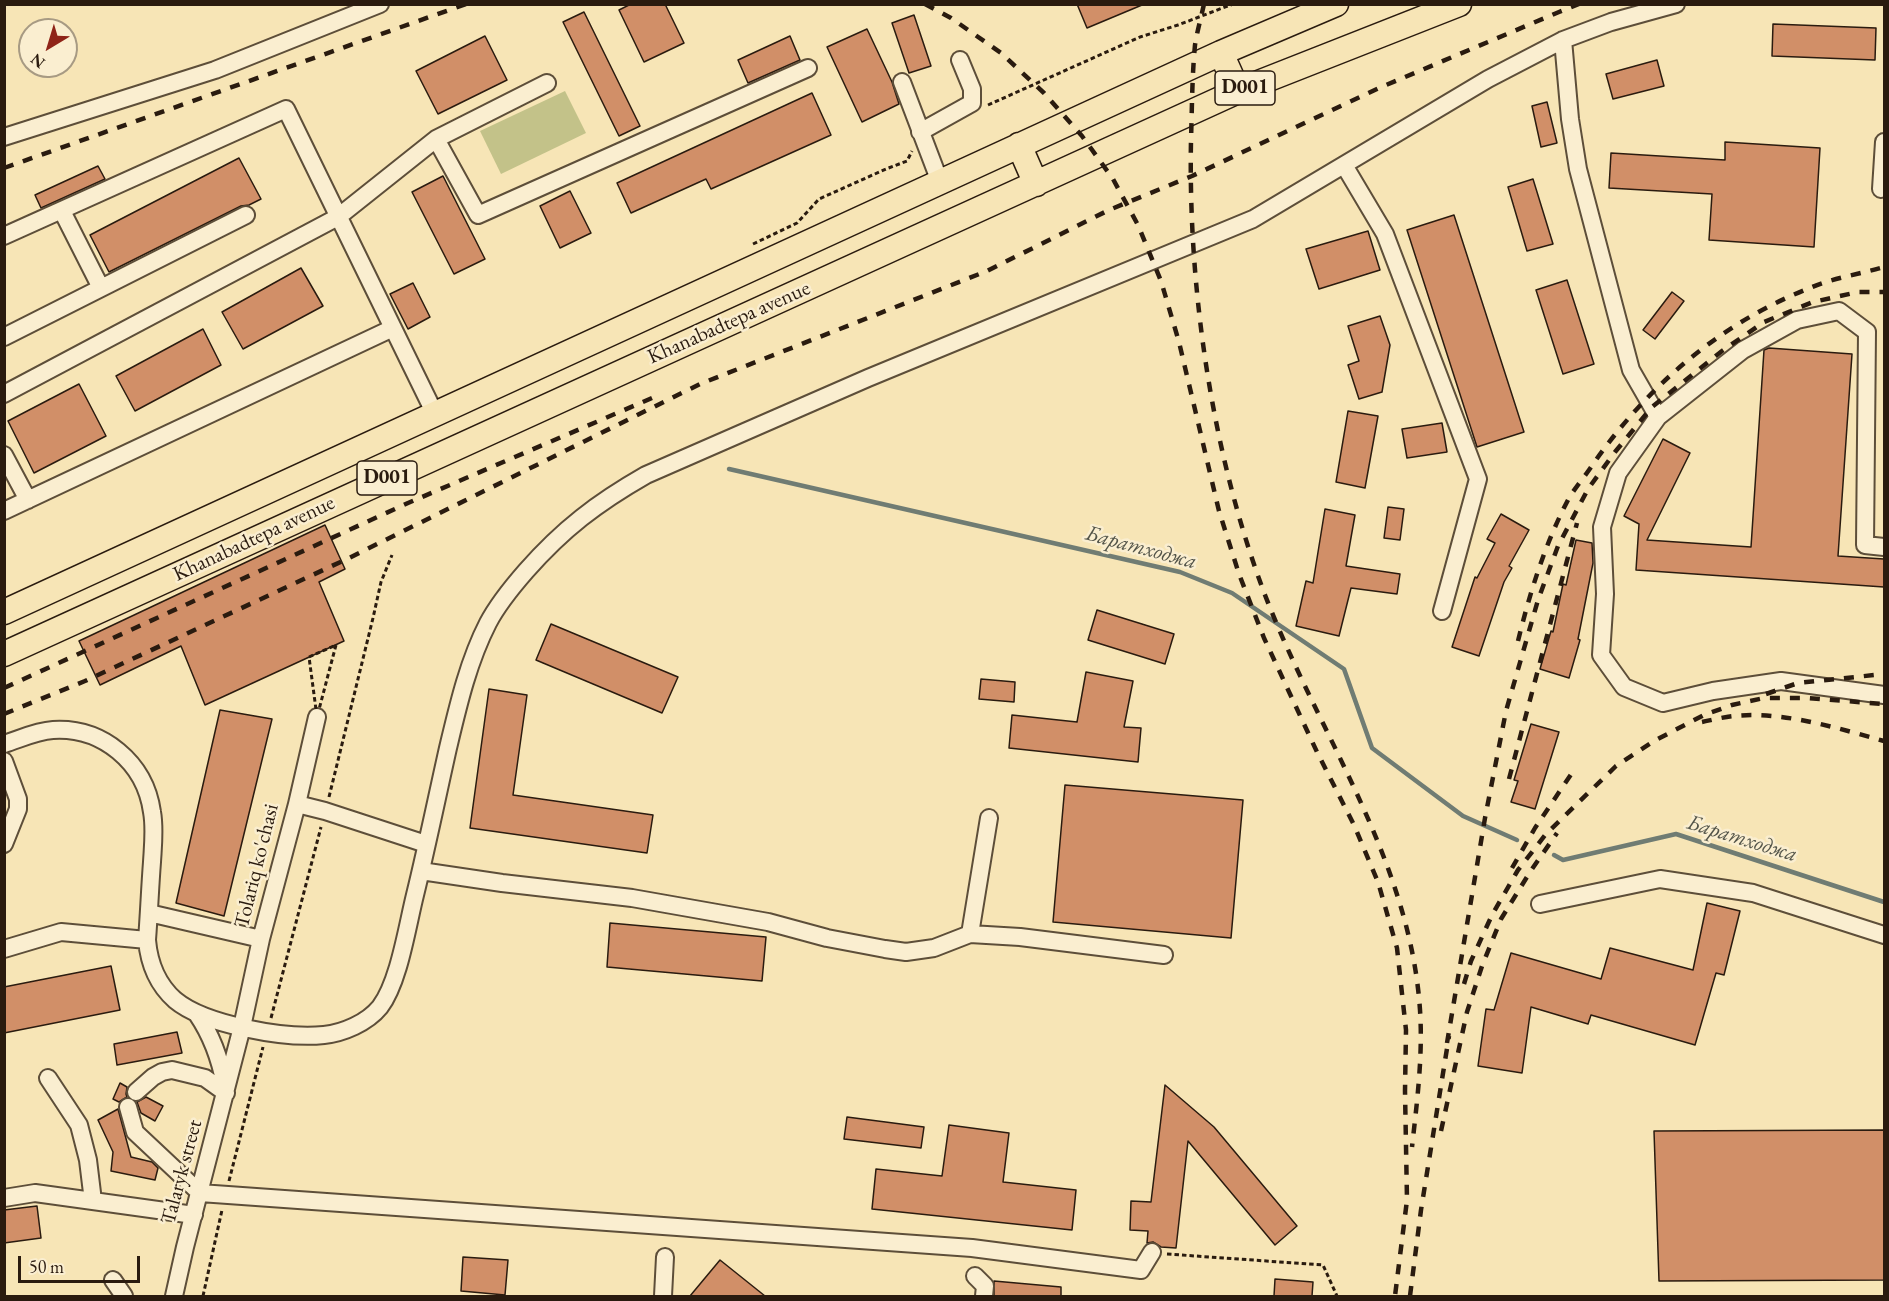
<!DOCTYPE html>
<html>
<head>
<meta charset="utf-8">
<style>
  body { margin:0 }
  #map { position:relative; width:1889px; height:1301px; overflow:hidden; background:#f7e5b6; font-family:"EB Garamond",serif }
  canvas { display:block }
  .frame { position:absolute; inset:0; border:6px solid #2a1b0f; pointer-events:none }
  .north { position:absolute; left:18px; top:18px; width:60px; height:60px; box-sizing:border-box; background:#faeed0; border:2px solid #a79a83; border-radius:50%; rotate:218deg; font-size:16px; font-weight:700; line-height:24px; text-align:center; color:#2a1b0f }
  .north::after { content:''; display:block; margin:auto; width:21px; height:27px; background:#8f2418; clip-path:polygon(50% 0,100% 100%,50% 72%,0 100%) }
  .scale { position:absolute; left:18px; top:1256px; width:122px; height:27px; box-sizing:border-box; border:3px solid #2a1b0f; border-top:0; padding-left:8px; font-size:18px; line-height:21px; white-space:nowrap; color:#2a1b0f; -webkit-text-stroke:4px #faeed0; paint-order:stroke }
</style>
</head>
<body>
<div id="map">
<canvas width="1889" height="1301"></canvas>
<div class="frame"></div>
<div class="north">N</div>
<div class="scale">50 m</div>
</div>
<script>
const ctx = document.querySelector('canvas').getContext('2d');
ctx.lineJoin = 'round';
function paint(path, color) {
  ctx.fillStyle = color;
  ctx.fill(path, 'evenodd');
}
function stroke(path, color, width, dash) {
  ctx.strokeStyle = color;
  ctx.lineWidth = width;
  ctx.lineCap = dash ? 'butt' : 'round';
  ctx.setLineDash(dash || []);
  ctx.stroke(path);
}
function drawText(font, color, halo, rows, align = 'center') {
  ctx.font = font + ' "EB Garamond",serif';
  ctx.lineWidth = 5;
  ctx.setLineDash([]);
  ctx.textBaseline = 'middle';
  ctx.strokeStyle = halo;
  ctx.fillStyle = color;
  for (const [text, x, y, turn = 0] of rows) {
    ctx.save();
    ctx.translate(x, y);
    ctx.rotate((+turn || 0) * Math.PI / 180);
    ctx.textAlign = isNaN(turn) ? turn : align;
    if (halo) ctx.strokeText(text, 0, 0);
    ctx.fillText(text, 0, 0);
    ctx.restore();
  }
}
paint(new Path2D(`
  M565,91L586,133L501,174L480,131Z`), '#c3c289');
stroke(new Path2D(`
  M729,469L1180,572L1232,593L1344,669L1372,748L1463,816L1517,840
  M1554,855L1563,860L1676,834L1884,902`), '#707c73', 4.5);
const building = new Path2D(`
  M631,4H665L684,43L644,62L619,10Z
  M1077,4H1142V5L1087,28Z
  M584,12L640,126L619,136L563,22Z
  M914,15L931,66L909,73L892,23Z
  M1773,24L1876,28L1875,60L1772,56Z
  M867,29L892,82L899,104L862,122L827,47Z
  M485,36L507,80L438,114L416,71Z
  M790,36L800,60L748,83L738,60Z
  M1657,60L1664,86L1613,99L1606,74Z
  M812,93L831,135L711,189L706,179L631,213L617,183Z
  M1547,102L1557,143L1541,147L1532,106Z
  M1725,142L1820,148L1814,247L1709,240L1712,194L1609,188L1611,153L1725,160Z
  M239,158L261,199L249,205L241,206L109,272L90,235Z
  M98,166L105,179L41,208L35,195Z
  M443,176L485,259L454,274L412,192Z
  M1533,179L1553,244L1527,251L1508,187Z
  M570,191L591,233L560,248L540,206Z
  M1454,215L1524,432L1477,447L1407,230Z
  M1368,231L1380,270L1319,289L1306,249Z
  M301,268L323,306L243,349L222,312Z
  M1567,280L1594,364L1563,374L1536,290Z
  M413,283L430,317L408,329L390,294Z
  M1672,292L1684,301L1655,339L1643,330Z
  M1380,316L1390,345L1382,392L1359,399L1348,365L1359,361L1348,326Z
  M203,329L221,365L135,411L116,376Z
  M1769,348L1852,354L1838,556L1884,559V587L1636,570L1639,524L1624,516L1663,439L1690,453L1647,540L1751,547L1764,350Z
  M79,384L106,436L34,473L8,421Z
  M1348,411L1378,416L1365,488L1336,482Z
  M1442,423L1447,452L1407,458L1402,429Z
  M1388,507L1404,509L1400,540L1384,538Z
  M1325,509L1355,515L1346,566L1400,574L1397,594L1351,588L1339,636L1296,626L1306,581L1313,583Z
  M1501,514L1529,530L1509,566L1512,568L1504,582L1479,656L1452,647L1475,577L1477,578L1495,543L1487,539Z
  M325,525L345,569L319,582L344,641L205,705L181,646L100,685L79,641Z
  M1576,540L1592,543L1593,563L1578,639L1580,640L1569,678L1540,669L1551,631L1553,632L1563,584L1566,585Z
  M1097,610L1174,634L1165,664L1088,640Z
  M551,624L678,677L662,713L536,660Z
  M1086,672L1133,681L1124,727L1141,728L1138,762L1009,748L1012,715L1077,722Z
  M981,679L1015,682L1014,702L979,699Z
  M489,689L527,695L513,795L653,815L647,853L470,828Z
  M220,710L272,719L224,916L176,903Z
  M1531,724L1559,732L1535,809L1511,802L1518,781L1514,780Z
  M1065,785L1243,800L1231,938L1053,922Z
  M1707,903L1740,911L1724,975L1716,973L1695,1045L1591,1015L1588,1024L1531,1007L1522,1073L1478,1066L1486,1009L1494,1010L1511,953L1601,979L1610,948L1693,970Z
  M610,923L766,937L762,981L607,967Z
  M111,966L120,1010L4,1033V987Z
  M177,1032L182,1053L117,1065L114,1044Z
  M120,1083L127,1087L126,1094L127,1097L119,1102L113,1099Z
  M1165,1085L1214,1127L1297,1226L1275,1245L1188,1141L1176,1248L1161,1247L1153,1242L1147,1243L1148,1231L1130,1230L1131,1201L1151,1202Z
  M146,1097L163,1106L155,1121L141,1113L137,1102Z
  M118,1109L131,1157L152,1162L158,1168L155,1180L111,1171L113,1152L98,1120Z
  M847,1117L924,1127L921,1148L844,1139Z
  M949,1125L1009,1133L1003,1182L1076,1190L1072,1230L872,1209L876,1169L942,1176Z
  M1884,1130V1280L1659,1281L1654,1131Z
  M37,1206L41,1238L4,1243V1210Z
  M463,1257L508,1260L505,1295L461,1291Z
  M720,1260L765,1296H690Z
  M1275,1279L1313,1282L1312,1296H1274Z
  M994,1281L1061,1287V1296H994Z`);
paint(building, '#d18f68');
stroke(building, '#2a1b0f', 1.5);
const minor = new Path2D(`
  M1563,40L1570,119L1578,169L1631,370L1658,417L1618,473L1602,527L1605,594L1601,655L1624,687L1663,703L1713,691L1781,681L1884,695
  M902,82L940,182
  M920,132L972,103V89L960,60
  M4,137L215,70L380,4
  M436,139L478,215L808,68
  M1344,165L1385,234L1478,479L1442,611
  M1881,189L1884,142
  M62,211L101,288
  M4,236L286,109L435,414
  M4,337L246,215
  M4,394L338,217L436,139L547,83
  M1658,417L1743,350L1797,320L1839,311L1867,332L1865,545L1884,547
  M4,455L28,500
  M4,511L393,328
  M4,744C20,739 36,731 53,730C102,727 145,762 152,812C155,828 153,845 152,862C150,888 149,914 147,940C149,963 157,984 175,1000C205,1025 285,1039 324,1035C343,1033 367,1023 380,1007C399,982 407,927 415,895C427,846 437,797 448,748C458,706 468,662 488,623C498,604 512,587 526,571C563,529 597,503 646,475L868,378L1253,219L1488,79L1563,40L1611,22L1676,4
  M4,761L18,799V809L4,844
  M297,804L325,811L426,844
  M421,871L502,883L632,898L768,922L827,938L885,949L906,952L934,948L970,934L1020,937L1164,955
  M1540,904L1660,879L1753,893L1884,935
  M149,913L261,939
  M970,934L989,818
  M4,949L61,932L147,940
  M197,1014C212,1036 220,1058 225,1085
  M48,1078L79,1125L88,1160L93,1201
  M136,1092L153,1077L162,1072L172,1070L205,1078L226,1093
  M128,1107L135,1132L200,1193L972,1248L1141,1270L1152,1252
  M4,1198L35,1193L194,1215
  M975,1276L985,1286L984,1296
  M113,1280L124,1296
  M174,1296L185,1247L242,1027L261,939L297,804L317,717
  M663,1296L665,1257`);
const highway = new Path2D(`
  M1221,53L1238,91
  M1019,145L1036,184
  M4,612L1221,53L1336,4
  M4,654L1238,91L1459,4`);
stroke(minor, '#5d4e39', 20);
stroke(highway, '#2a1b0f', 27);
stroke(new Path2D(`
  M988,105L1140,37L1178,25L1233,4
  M753,244L797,223L819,199L886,169L907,161L912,151
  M336,645L317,717L309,657Z
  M329,797L373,618L381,582L392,555
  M271,1018L321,827
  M229,1181L263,1047
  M1167,1254L1323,1265L1337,1296
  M203,1296L222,1210`), '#2a1b0f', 3, [4.5, 3]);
stroke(minor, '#faeed0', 16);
stroke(highway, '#f7e5b6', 24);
stroke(new Path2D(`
  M925,4L951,18L1001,53L1044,93L1082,136L1113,179L1138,225L1161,281L1179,342L1219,511L1239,574L1264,638L1317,752L1354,825L1378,882L1397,948L1406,1030L1405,1091L1407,1200L1395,1296
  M1204,4C1201,18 1197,32 1195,45C1192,76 1192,109 1191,140C1188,289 1212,455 1265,595C1318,733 1410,859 1420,1010C1423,1056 1417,1102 1412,1147
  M4,168L466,4
  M1518,641C1530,592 1545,544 1568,500C1574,489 1582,480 1589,470C1643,390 1719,323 1810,288C1833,278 1860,274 1884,267
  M4,688L408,503L652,398
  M1766,694L1798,683L1884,674
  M4,714L85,681L349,558L700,384L987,271L1109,210L1192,176L1379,88L1559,12L1579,4
  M1702,722C1712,720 1723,717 1734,716C1783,711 1837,728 1884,741
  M1509,779L1577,523
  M1512,868L1535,828L1574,770
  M1464,984L1471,961L1492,915L1518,870L1546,834L1616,766L1654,741L1704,715L1732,705L1764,698H1806L1884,704
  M1447,1043L1485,818L1506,711L1538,600L1558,546L1588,489L1615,452L1652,407L1722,351L1764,322L1813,302L1858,292H1884
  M1441,1131L1467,1012L1482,966L1501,919L1530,872L1557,833
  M1410,1296L1421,1210L1449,1036`), '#2a1b0f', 4.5, [10, 10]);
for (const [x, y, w] of [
  [1245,88,60],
  [387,478,60]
]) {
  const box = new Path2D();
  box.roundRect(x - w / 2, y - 17, w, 34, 4.5);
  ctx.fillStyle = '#faeed0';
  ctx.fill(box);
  stroke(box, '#2a1b0f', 1.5);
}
drawText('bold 20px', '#2a1b0f', null, [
  ["D001",1245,88],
  ["D001",387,478]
]);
drawText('21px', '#2a1b0f', '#faeed0', [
  ["Khanabadtepa avenue",729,323,-24],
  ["Khanabadtepa avenue",254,539,-25],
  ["Tolariq ko'chasi",257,866,-76],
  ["Talaryk street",182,1172,-75]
]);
drawText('italic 22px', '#535449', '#faeed0', [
  ["Баратходжа",1141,548,15],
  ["Баратходжа",1742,839,17]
]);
</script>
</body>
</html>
